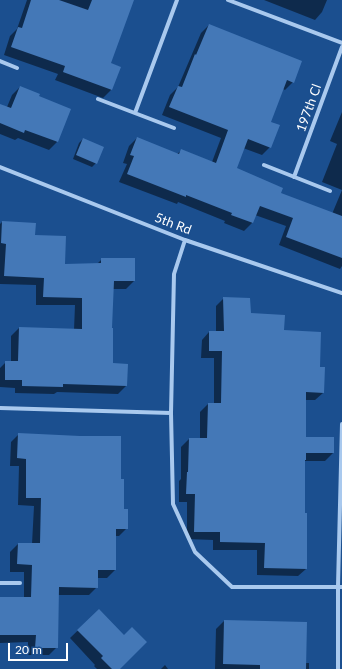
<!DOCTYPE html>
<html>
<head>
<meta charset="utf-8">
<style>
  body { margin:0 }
  #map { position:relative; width:342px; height:669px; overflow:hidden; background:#1b4f8f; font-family:Lato,sans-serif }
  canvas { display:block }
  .scale { position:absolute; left:8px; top:643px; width:60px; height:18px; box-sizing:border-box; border:2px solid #fff; border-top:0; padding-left:5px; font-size:12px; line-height:14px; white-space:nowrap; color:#fff; -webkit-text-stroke:3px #1b4f8f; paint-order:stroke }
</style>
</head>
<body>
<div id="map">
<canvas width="342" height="669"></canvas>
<div class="scale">20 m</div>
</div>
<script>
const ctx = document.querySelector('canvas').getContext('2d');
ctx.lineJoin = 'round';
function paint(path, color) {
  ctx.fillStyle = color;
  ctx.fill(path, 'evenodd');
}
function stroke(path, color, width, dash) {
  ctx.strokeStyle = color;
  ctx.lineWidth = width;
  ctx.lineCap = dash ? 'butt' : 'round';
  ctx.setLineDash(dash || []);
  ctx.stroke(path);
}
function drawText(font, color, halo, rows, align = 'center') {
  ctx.font = font + ' Lato,sans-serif';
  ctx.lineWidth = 3;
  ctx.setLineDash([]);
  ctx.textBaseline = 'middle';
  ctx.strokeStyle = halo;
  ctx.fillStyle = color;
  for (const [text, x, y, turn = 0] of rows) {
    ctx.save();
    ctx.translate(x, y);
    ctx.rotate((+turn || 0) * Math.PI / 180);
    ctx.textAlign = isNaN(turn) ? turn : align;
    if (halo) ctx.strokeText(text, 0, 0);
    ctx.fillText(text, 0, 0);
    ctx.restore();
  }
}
paint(new Path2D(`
  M27,0H133L109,63L120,67L111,90L103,98L55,80L58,74L4,55L10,36L17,29Z
  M264,0H327L322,12L315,20Z
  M209,25L293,82L285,90L283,89L270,122V147L262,155L243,148L235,169L280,194L332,214L342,190L322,182L337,144L330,141L342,112V266L340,269L279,245L286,226L255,215L252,223L244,231L224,223L225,221L178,202L177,204L119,182L127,164L123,163L129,146L137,138L177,154L182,150L212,162L221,138L162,115L170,95L178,87L201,33Z
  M20,87L57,142L49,150L18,138L15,140L0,134V105L7,107L12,95Z
  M83,139L96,163L92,167L73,159L79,143Z
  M2,222L34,236L64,265H96L102,259L134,281L126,289H113L111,329L112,364L126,386L118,394L57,392L54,394L15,393V388L0,387V368L6,362H11V336L19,328L74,330L75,305H36V285L0,284V224Z
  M224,298L250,314L283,331L319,367L323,393L315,400H305V438L333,453L325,461H304L306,569L298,576L257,575V550H213V540L187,539V502H179V481L181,479V447L189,439H200V412L208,404H214V358H201L202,340L209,332H216V306Z
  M19,434L120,480L123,510L127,528L119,536H115V570L107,578H97V587L89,595H58L57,647L49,655H28V642L0,643V598H24V572H10V552L18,544H32L34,506L18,505L19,466H10L11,442Z
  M99,610L118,669H97L94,666L95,665L70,638Z
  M224,621L305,663H309V669H215L216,629Z
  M165,665L168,669H161Z`), '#0007');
paint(new Path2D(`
  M31,0H59L88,10L92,0H134L111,63L121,67L112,90L63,72L65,66L11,47L18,27L22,28Z
  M209,24L302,61L294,83L287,80L271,122L280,125L271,148L248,139L237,168L283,188L281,193L342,216V258L286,237L293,218L260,206L253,223L231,215L232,213L186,195V197L127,174L134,156L130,155L137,137L179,154L181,149L216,163L228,130L169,107L178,86L182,87L195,54L196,55Z
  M20,86L40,94L39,96L71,109L58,142L25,130L24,133L0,123V104L11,108Z
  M83,138L104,147L97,164L76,155Z
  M2,221L36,223L35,235L66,236L65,264L101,263V258H135V281H114L112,328H113V363L128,364L127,386L63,384V387L22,386V380H5V361H18L19,327L82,329V298L43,297L44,278L4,276L6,244L1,243Z
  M223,297L250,298L251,313L285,315L284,330L321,332L320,367H325L324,393L306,392V437H334V453H306V460H305V513H307V569L264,568L265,543L220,542V532H194L195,494H186L187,472H188L189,438H207L208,403H221L222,351H209V331H224Z
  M18,433L80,436H121V479H124V509H128V529H116V570H98V588L59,587L58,648H35L36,635H0V597H31L32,565L17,564L18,543H40L41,498H26V459L17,458Z
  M99,609L124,635L132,627L147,642L120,669H112L101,658L103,656L77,630Z
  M224,620L307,622L306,669H260V665L223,664Z`), '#4478b7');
stroke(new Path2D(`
  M228,0L342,43
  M0,61L17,68
  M98,99L174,128
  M135,113L177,0
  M264,165L330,191
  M0,167L185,240L342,293
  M294,177L342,47
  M0,408L171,413L173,504L195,552L232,587H342
  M171,413L174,274L185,240
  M0,583H20
  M338,669V586L342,424`), '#a9c9ee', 4);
drawText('13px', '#fff', '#1b4f8f', [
  ["197th Cl",309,108,-70],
  ["5th Rd",173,224,21]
]);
</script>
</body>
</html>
